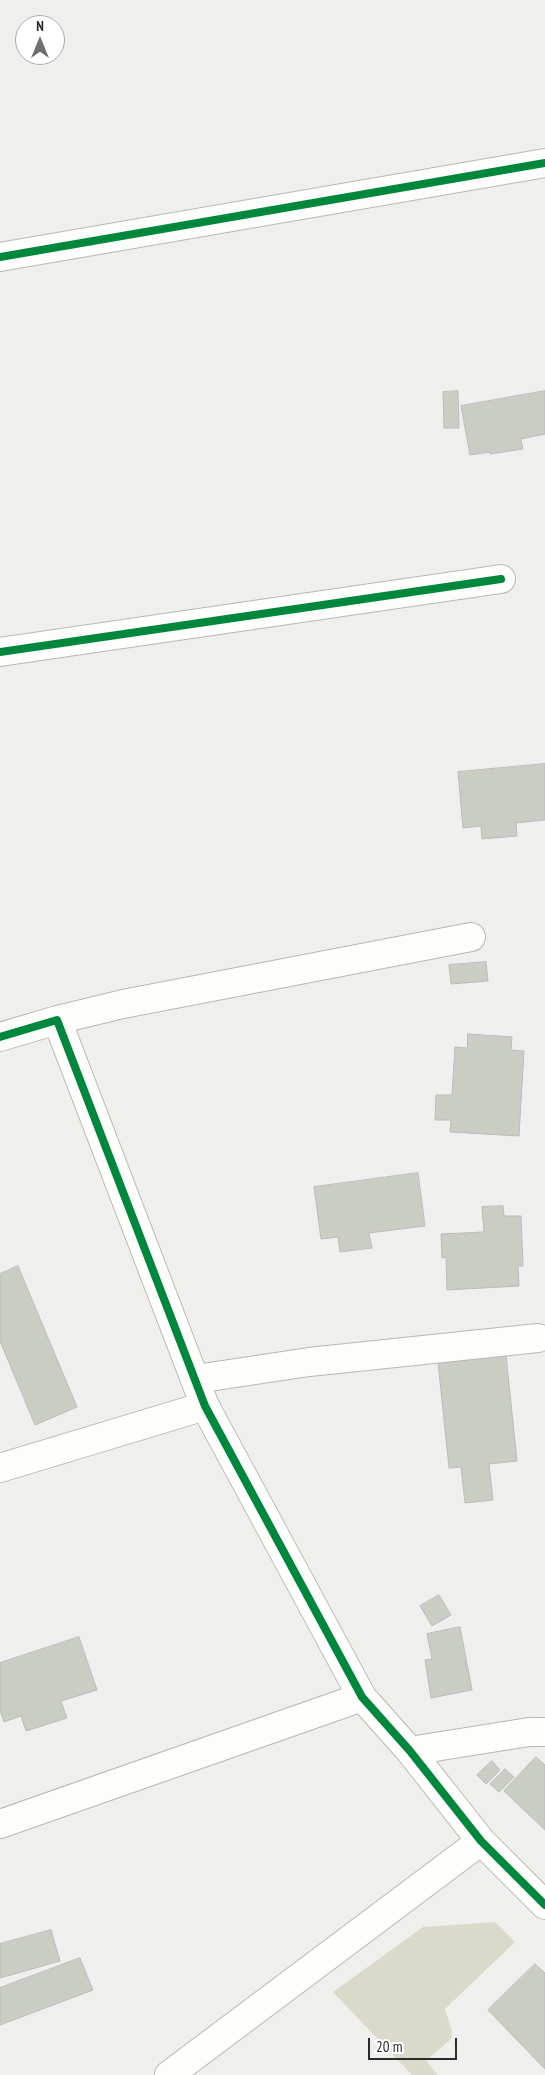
<!DOCTYPE html>
<html>
<head>
<meta charset="utf-8">
<style>
  body { margin:0 }
  #map { position:relative; width:545px; height:2075px; overflow:hidden; background:#eff0ee; font-family:"PT Sans Narrow",sans-serif }
  canvas { display:block }
  .north { position:absolute; left:15px; top:15px; width:50px; height:50px; box-sizing:border-box; background:#fff; border:1px solid #aaa; border-radius:50%; rotate:0deg; font-size:14px; font-weight:700; line-height:20px; text-align:center; color:#2a2b2a }
  .north::after { content:''; display:block; margin:auto; width:18px; height:22px; background:#6f706f; clip-path:polygon(50% 0,100% 100%,50% 72%,0 100%) }
  .scale { position:absolute; left:368px; top:2038px; width:89px; height:22px; box-sizing:border-box; border:2px solid #2a2b2a; border-top:0; padding-left:6px; font-size:15px; line-height:18px; white-space:nowrap; color:#2a2b2a; -webkit-text-stroke:4px #fff; paint-order:stroke }
</style>
</head>
<body>
<div id="map">
<canvas width="545" height="2075"></canvas>
<div class="north">N</div>
<div class="scale">20 m</div>
</div>
<script>
const ctx = document.querySelector('canvas').getContext('2d');
ctx.lineJoin = 'round';
function paint(path, color) {
  ctx.fillStyle = color;
  ctx.fill(path, 'evenodd');
}
function stroke(path, color, width, dash) {
  ctx.strokeStyle = color;
  ctx.lineWidth = width;
  ctx.lineCap = dash ? 'butt' : 'round';
  ctx.setLineDash(dash || []);
  ctx.stroke(path);
}
paint(new Path2D(`
  M495,1922L515,1942L445,2009L452,2031L451,2039L426,2061L438,2075H412L333,1992L423,1927Z`), '#dbdaca');
const building = new Path2D(`
  M458,391L459,428H444L443,392Z
  M545,391V434L521,439L523,449L490,454V452L470,455L461,406Z
  M545,764V820L516,823L517,836L482,839L481,826L463,828L458,772Z
  M486,962L488,981L451,984L449,965Z
  M468,1034L512,1037L511,1050L524,1051L519,1136L450,1132L451,1120H435L436,1095H452L455,1047L467,1048Z
  M418,1173L425,1226L369,1233L372,1248L340,1252L338,1237L321,1239L314,1187Z
  M503,1206L504,1216H521L523,1266H518L519,1286L447,1290L446,1257L442,1258L441,1234L484,1232L482,1207Z
  M18,1266L77,1407L35,1425L0,1341V1274Z
  M506,1355L517,1461L489,1464L493,1500L465,1503L461,1467L449,1468L438,1362Z
  M439,1595L451,1615L432,1626L420,1606Z
  M460,1627L472,1690L431,1698L425,1660L432,1659L427,1634Z
  M79,1637L97,1690L61,1701L67,1718L26,1731L21,1716L4,1722L0,1710V1663Z
  M536,1757L545,1765V1830L504,1791Z
  M492,1761L500,1770L486,1784L477,1775Z
  M505,1769L514,1777L499,1792L490,1784Z
  M51,1930L60,1961L0,1978V1944Z
  M80,1958L93,1990L0,2025V1988Z
  M535,1964L545,1973V2069L488,2010Z`);
paint(building, '#cacdc4');
stroke(building, '#bbbcba', 1);
const minor = new Path2D(`
  M0,257L545,163
  M0,652L501,579
  M57,1020L123,1004L471,937
  M0,1037L57,1020L205,1406L362,1697L410,1751L481,1841L545,1905
  M196,1379L309,1362L538,1338
  M0,1468L205,1406
  M410,1751L529,1732H545
  M0,1824L362,1697
  M169,2075L481,1841`);
stroke(minor, '#b7b8b6', 30);
stroke(minor, '#fdfdfc', 28);
stroke(new Path2D(`
  M0,257L545,163
  M0,652L501,579
  M0,1037L57,1020L205,1406L362,1697L410,1751L481,1841L545,1905`), '#00873e', 8);
</script>
</body>
</html>
